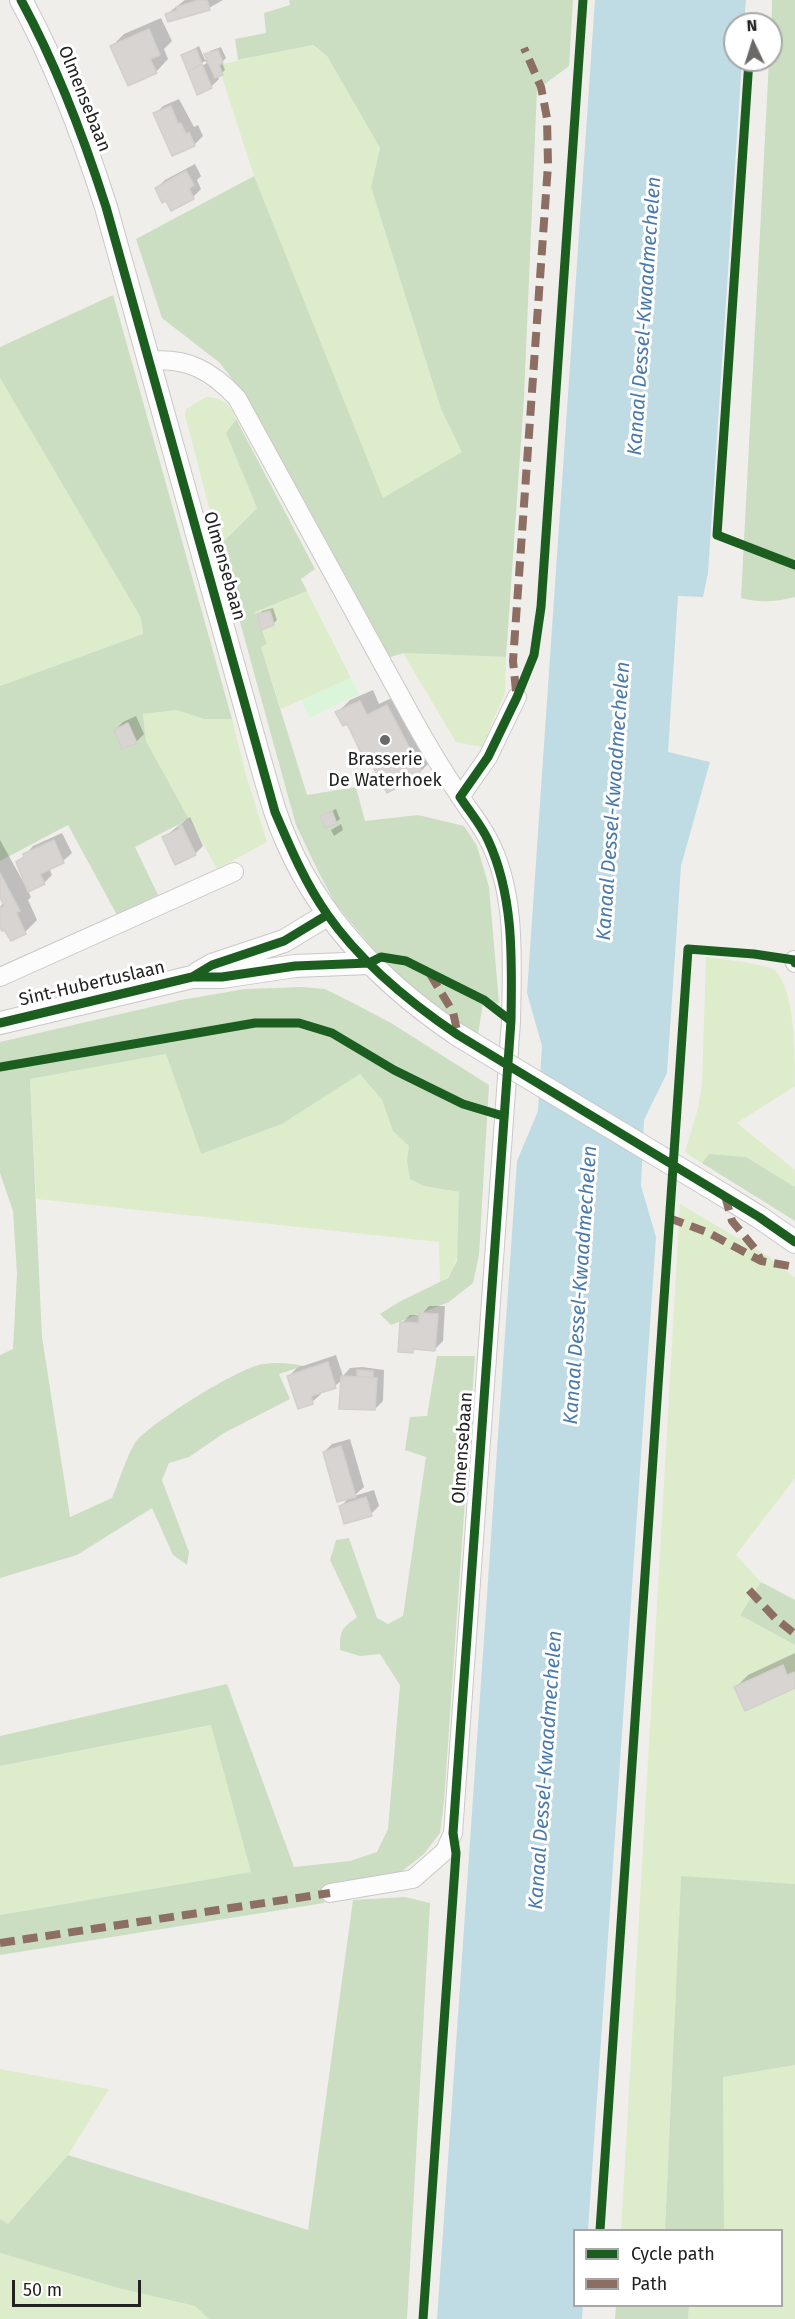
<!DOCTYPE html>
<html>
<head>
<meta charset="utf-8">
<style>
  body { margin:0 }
  #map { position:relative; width:795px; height:2319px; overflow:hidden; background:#f0eeeb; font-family:"Fira Sans",sans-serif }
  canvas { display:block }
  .legend { position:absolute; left:573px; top:2229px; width:210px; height:78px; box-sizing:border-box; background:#fff; border:2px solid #a7a7a7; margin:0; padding:8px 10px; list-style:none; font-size:18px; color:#222 }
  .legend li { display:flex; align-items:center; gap:12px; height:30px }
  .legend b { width:30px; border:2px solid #a7a7a7 }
  .north { position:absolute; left:723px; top:12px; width:60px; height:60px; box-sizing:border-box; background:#fff; border:2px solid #a7a7a7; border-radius:50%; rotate:356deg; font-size:16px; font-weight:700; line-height:24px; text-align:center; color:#222 }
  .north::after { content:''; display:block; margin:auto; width:21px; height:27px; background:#6a6968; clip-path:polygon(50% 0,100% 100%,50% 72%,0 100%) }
  .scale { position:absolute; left:12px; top:2280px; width:129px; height:27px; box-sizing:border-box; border:3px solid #222; border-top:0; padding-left:8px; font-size:18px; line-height:21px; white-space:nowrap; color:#222; -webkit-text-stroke:4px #fff; paint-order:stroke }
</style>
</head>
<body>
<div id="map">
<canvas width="795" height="2319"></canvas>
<ul class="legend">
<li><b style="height:8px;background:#1b5e20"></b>Cycle path</li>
<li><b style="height:8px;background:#8d6e63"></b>Path</li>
</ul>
<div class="north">N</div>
<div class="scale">50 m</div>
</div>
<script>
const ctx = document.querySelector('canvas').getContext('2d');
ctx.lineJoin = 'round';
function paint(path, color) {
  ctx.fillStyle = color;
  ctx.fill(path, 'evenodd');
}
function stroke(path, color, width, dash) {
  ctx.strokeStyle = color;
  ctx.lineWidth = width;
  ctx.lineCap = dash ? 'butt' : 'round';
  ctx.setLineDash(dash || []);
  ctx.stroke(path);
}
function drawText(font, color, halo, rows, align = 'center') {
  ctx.font = font + ' "Fira Sans",sans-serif';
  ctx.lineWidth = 6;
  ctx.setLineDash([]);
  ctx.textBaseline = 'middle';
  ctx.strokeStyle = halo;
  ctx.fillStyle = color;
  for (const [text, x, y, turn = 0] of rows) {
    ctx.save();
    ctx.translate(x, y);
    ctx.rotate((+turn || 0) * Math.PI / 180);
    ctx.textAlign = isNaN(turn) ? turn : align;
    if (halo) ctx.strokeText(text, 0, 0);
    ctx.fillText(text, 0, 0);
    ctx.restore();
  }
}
paint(new Path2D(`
  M312,45L327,56L380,148L371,187L441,409L463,452L383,499L254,176L218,65Z
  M0,378L141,618L143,634L0,686Z
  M206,397C223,398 230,403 236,419L226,433L257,508L219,546L185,415L186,409Z
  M307,591L351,678L281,709L261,647L267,644L255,612Z
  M403,653L506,657L505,693L482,747L456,742Z
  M177,710L204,719H232L246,775L267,842L217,869L146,741L143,714Z
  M706,957C720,959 766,964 775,970C795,990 795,1054 795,1086L737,1123L795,1170V1187L746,1157L709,1154L702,1163L685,1152L698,1109L702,1084Z
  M166,1054L201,1154L282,1124L360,1074L382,1100L393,1131L409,1146L407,1160L424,1186L459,1192C459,1218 466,1270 440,1282L439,1242L36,1199L30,1079Z
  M680,1204L768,1256L795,1278V1478L736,1555L761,1582L740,1615L795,1645V1884L681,1877L665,2230H621Z
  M212,1725L252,1872L0,1915V1766Z
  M795,2065V2319H688L689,2306H782V2230H724L723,2077Z
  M0,2069L109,2089L68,2155L8,2224L0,2219Z
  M0,2253L118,2288L195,2306L209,2319H0Z`), '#ddeccb');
paint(new Path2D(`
  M289,0H573L569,66L537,90L524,398L506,657L404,653L390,657L249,401L220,363L162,318L136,239L254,176L383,498L462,452L441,409L371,187L380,148L327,56L313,45L238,60L235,39L266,33L264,13L290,5Z
  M772,0H795V597C776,602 760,603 741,598L769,60H771Z
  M113,295L232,719H204L177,710L143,714L146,741L189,819L135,847L158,895L117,915L68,825L0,861V686L143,634L141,618L0,378V347Z
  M236,419L315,569L301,579L307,591L255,612L267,644L261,647L307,795L356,787L365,821L418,815L464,826L477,846L489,887L499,1003L483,1002L478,1035L403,985L335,903L318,871L296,825L219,546L257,508L226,433Z
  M303,987L325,989L353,1003L391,1023L489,1085L479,1255L473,1283L449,1302L391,1325L380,1314L399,1302L448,1278L457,1261L459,1192L424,1186L410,1179L407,1160L409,1146L393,1131L382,1100L360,1074L282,1124L201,1154L166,1054L30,1079L42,1337L70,1517L112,1498C118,1485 129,1448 138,1439C158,1419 236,1369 263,1364C276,1362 291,1363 304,1366L279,1374L290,1399L224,1433L189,1457L169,1463L162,1480L189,1552L187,1565L173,1555L152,1508L77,1555L0,1578V1355L13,1349L17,1274L13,1211L0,1173V1042L181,1000L245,989Z
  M709,1154L746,1157L795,1187V1221L702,1163Z
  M437,1356H475L444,1802L440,1833L424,1854L401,1872L326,1884L324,1903L0,1955V1915L251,1872L211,1725L0,1766V1736L227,1684L294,1867L350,1861L377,1852L388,1829L400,1685L380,1654L360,1656L340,1650C340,1630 341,1629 357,1617L330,1560L336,1540L349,1538L377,1618L388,1624L403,1616L426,1457L405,1450L410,1417L427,1416Z
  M761,1582L795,1600V1645L740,1615Z
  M681,1876L795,1884V2065L723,2077L724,2230H665Z
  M405,1897L430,1903L407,2319H209L195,2306L118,2288L0,2253V2219L8,2224L68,2155L308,2230L353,1900Z
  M616,2306H689L688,2319H615Z`), '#cbdec1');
paint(new Path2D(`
  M351,678L359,694L309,718L302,700Z`), '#daf5da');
paint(new Path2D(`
  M595,0H746L744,24H735V60H742L708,573L703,597L678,596L668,752L710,762L681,866L667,1073L644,1120L641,1186L656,1237L588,2230H574V2306H583L582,2319H437L517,1161L538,1111L542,1046L527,993Z`), '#bfdbe3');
paint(new Path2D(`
  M185,0H223L209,8L167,14Z
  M161,18L172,41L164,49L168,59L156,72L112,46L124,34Z
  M199,46L205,60L208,59L206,55L210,51L221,47L226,58L222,62L225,70L218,76L219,79L211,87L182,55ZM205,61L207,63L197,69V66Z
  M179,99L194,127L198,125L203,136L195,144L172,154L155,114L163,106Z
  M195,164L201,176L197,180L201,189L193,197L172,209L166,199L156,188L165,180Z
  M273,608L277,620L273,624L259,615L262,611Z
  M373,690L379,704L400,694L430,762L417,775L337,713L350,700Z
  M136,716L144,734L136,742L115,730L123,722Z
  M336,809L340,819L336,822L322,816Z
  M190,817L203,846L195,854L164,837Z
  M341,824L343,830L334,836L331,830Z
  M62,833L72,853L63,861L49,868L52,875L44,883L28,891L31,897L28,900L37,920L25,932L0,924V907L4,902L0,893V840L25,885L27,884L18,862L33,846Z
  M429,1306H445L443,1341L435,1349L416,1348L412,1352L402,1323L410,1315H421Z
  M336,1355L343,1376L350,1368L362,1367L384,1370L383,1401L375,1409L342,1380L335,1386L320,1391L321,1394L312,1402L289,1376L297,1368Z
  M350,1439L364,1487L354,1496L374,1490L379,1506L371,1514L341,1506L350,1497L324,1452L332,1444Z
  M795,1653V1686L736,1687L748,1675Z`), '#0003');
const building = new Path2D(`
  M199,0H207L210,10L168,22L165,14L177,10L176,7Z
  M149,29L160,55L150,59L157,73L128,86L110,46Z
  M196,49L202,64L188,72L181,55Z
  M218,50L223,63L219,65L223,75L215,78L204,54Z
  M202,64L212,88L197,95L188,72Z
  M171,106L178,124L181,123L186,134L189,132L195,146L172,156L153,113Z
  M186,171L194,185L189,188L194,199L171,211L166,201L162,203L155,188Z
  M270,611L274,625L261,630L257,614Z
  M360,701L367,715L387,705L421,770L418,776L387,793L371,763L367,765L347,724L343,726L335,712Z
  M128,723L137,743L122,749L114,730Z
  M332,811L337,824L325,828L320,816Z
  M181,824L196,855L175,865L162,837L180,829L178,826Z
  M54,840L64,863L40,874L45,884L28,892L16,862L24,857L23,854Z
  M0,873L20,911L16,912L26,934L11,941L5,931H2L0,928V908L4,906L0,897Z
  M419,1313L438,1314L435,1351L413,1349V1353L398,1352L400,1322L419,1323Z
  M328,1362L336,1388L311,1396L313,1404L298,1409L287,1376Z
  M357,1370L373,1371V1377H357Z
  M341,1376L377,1378L375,1410L339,1409Z
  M341,1446L356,1497L337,1502L323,1452Z
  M366,1497L372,1516L344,1524L339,1506Z
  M783,1665L787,1675L795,1672V1688L745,1711L734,1687Z`);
paint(building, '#d7d4d2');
stroke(building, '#d3d0cc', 1.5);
const minor = new Path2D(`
  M149,361C187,357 212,371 237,398L414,721C428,746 443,771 459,795C468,809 479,822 487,837C517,891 512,961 511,1021L453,1833L445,1851L413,1879L330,1893
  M460,797L488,757L517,697
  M794,960L795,963
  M0,977L234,872`);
const tertiary = new Path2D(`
  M21,0C57,66 83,135 106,207L253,735C260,760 267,786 275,811C307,907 375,979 458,1035
  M198,973L212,965L284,941L327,915
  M0,1023L192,977H222L295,966L369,963
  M725,1196L759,1217L795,1242`);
stroke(minor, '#c9c8c7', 20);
stroke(tertiary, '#c9c8c7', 24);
stroke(minor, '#fdfcfc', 18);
stroke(tertiary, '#fdfcfc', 22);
const tertiaryBridge = new Path2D(`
  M458,1035L725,1196`);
stroke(tertiaryBridge, '#c9c8c7', 24, []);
stroke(tertiaryBridge, '#fdfcfc', 22);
stroke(new Path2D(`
  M516,691L513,661L548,165L547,118L541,87L524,48
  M430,974L453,1012L458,1035
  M725,1196L732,1221L756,1250L761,1261
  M669,1218L709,1233L761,1261L795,1267
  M749,1590L775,1618L795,1634
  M0,1943L330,1893`), '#8d6e63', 8, [15, 8]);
stroke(new Path2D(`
  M21,0C57,66 83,135 106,207L275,812C290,847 305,883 327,914C361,963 409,1002 458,1035L759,1217L795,1242
  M749,60L717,535L795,565
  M192,977L212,965L284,941L327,915
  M0,1023L192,977H222L295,966L369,963L381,957L406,961L484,1000L511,1021
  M0,1067L255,1023H299L332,1033L394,1070L463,1104L503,1116
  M600,2230L688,949L754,954L794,960L795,963
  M423,2319L456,1853L453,1833L511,1021C512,959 514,896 488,840C481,825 469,811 460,797L488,757L517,697L534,655L541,607L583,0`), '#1b5e20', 9);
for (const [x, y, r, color] of [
  [385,740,6,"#6a6968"]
]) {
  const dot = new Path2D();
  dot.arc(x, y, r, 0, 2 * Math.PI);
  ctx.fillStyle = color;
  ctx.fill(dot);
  stroke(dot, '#fff', 2);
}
drawText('18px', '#222', '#fff', [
  ["Olmensebaan",84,99,68],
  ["Olmensebaan",224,566,74],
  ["Sint-Hubertuslaan",92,984,-13],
  ["Olmensebaan",463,1448,-86]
]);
drawText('18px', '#222', '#fff', [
  ["Brasserie",385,760],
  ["De Waterhoek",385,781]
]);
drawText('italic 20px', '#4a7aab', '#fff', [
  ["Kanaal Dessel-Kwaadmechelen",645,316,-86],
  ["Kanaal Dessel-Kwaadmechelen",614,801,-86],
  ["Kanaal Dessel-Kwaadmechelen",581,1285,-86],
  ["Kanaal Dessel-Kwaadmechelen",546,1770,-86]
]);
</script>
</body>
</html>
